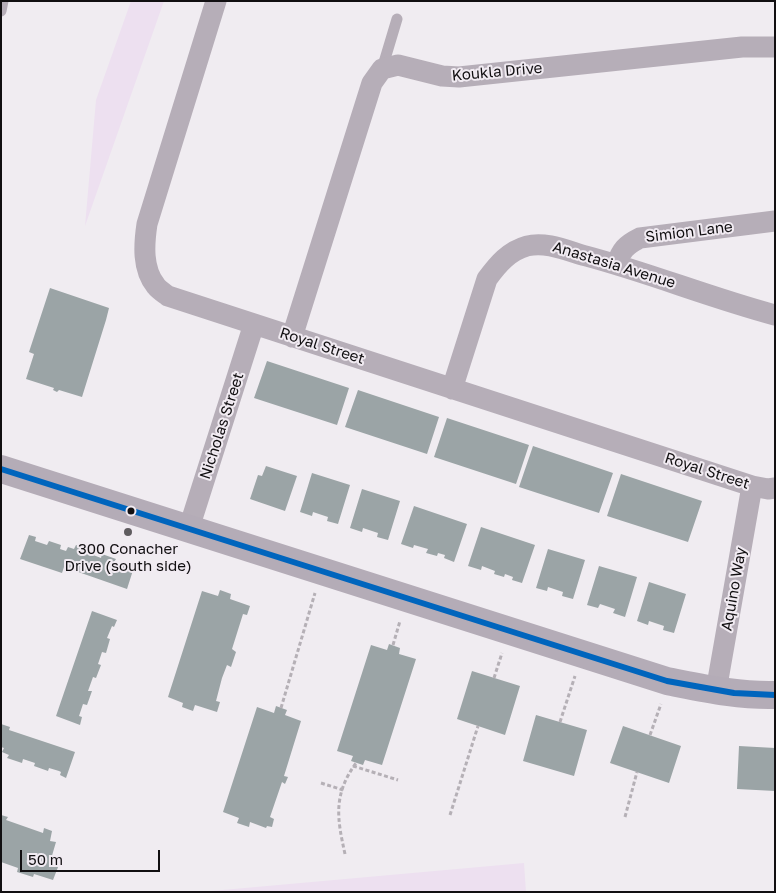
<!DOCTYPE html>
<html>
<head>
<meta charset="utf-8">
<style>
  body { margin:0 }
  #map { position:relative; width:776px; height:893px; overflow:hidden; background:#f0ecf1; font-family:"Golos Text",sans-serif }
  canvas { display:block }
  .frame { position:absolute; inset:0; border:2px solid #110f11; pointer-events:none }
  .scale { position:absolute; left:20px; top:850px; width:140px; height:22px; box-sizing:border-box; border:2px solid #110f11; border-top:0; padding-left:6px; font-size:15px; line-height:18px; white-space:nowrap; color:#110f11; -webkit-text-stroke:4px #f1ebf2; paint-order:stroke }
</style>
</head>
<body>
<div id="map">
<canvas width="776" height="893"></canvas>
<div class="frame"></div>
<div class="scale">50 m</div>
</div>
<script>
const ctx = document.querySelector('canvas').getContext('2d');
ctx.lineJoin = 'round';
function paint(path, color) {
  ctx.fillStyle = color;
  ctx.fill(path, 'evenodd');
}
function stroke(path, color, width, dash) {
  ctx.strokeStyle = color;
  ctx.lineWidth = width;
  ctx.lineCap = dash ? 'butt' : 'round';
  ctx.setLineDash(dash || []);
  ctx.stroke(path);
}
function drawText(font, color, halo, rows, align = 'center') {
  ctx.font = font + ' "Golos Text",sans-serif';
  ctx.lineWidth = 4;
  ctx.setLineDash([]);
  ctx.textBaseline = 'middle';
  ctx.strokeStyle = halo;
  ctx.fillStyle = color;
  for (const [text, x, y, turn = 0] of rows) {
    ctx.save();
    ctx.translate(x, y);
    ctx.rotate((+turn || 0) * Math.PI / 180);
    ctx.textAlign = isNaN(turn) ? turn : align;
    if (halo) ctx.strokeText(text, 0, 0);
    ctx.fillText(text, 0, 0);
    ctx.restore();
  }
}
paint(new Path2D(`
  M131,1H164L85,226L96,100Z
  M524,863L526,892H200Z`), '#ede0f0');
paint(new Path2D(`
  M50,288L109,308L106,320L82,397L59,390L57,392L53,390L54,388L26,379L34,354L29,352Z
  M267,361L349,388L337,425L254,398Z
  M358,390L439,417L427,454L345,427Z
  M447,418L529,445L516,484L434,457Z
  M533,446L613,473L599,513L519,487Z
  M266,466L297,476L285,511L250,499L258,475L262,476Z
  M312,473L350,485L338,524L327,521L328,517L313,512L312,516L300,512Z
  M621,474L702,501L688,542L607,516Z
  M362,489L400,501L388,540L377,537L378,533L363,528L362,532L350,528Z
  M414,506L467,524L454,562L444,558L445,555L438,553L437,556L426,553L428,549L414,545L413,548L401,544Z
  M481,527L535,545L522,583L512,580L513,577L505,574L504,577L494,574L495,571L482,566L481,570L468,566Z
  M29,535L36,537L35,541L47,545L49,541L61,545L60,549L66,551L68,547L74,549L76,545L89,550L88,553L101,558L102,554L116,559L114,562L126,566L128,562L135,564L127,589L64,567L62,573L20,559Z
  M548,549L585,560L573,599L562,596L563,592L548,587L547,591L536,588Z
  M599,566L637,577L625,617L613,613L615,609L600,604L598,608L587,605Z
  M649,582L686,594L674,633L663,630L664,626L649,621L648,625L637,621Z
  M220,590L231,594L230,599L250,606L247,615L243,614L232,649L236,652L231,667L227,665L222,678L216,701L220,702L217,712L195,705L193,711L182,707L183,703L168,697L202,591L218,596Z
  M92,611L117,620L114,627L112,626L107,638L110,639L106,653L102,652L98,664L101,665L96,678L93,677L88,691H92L87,705L83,704L79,716L82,717L80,725L56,716Z
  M389,644L400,648L399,654L416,659L382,765L365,760L363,765L351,761L353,756L337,751L371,645L387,650Z
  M472,671L520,686L505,735L457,719Z
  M276,706L287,710L285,715L301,721L284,776L288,777L285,784L282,782L270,817L274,819L272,827L267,826L266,828L250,822L249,827L237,823L239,818L223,812L257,707L274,713Z
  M536,715L587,730L574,776L523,761Z
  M1,724L10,727L9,730L75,752L66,778L60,775L61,772L59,771L49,768L48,771L34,766L35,763L23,759L22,763L7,758L9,755L2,752L4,748L1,747Z
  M623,726L681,746L669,783L610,763Z
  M739,746L775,748V791L737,789Z
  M1,815L8,817L6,820L43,833L44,828L52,831L50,841L56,842L51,859L60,862L53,880L34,874L33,877L17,872L18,868L1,862Z`), '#9ba4a6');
stroke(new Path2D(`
  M393,645L400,621
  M494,678L502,653
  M281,708L315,593
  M560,722L575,676
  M650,735L661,704
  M353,766L398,780
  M321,783L343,790
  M450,815L478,726
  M625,817L637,772
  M345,854C337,818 333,795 356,763`), '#b5b0b6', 3, [4, 2.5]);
stroke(new Path2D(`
  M1,11L3,1
  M382,69L397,19`), '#b6aeb8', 11);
stroke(new Path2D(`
  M216,1L147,224C144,244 142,269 156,286C159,290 164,293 168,296L752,486L768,489L775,488
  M617,264C621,250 626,245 640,238L775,221
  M292,337L372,83L382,69L398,65L442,76L459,77L742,47H775
  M452,389L487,279C498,264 509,251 527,246C546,241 568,251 586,256C650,273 711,298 775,315
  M189,528L254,324
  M716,691L752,486`), '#b6aeb8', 21);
stroke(new Path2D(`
  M1,469L667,681C703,688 738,696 775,695`), '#b4acb7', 28);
stroke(new Path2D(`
  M1,469L667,681L734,693L775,695`), '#0065bd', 6);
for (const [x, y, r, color] of [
  [131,511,4.5,"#110f11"],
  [128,532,5,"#5f5c5f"]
]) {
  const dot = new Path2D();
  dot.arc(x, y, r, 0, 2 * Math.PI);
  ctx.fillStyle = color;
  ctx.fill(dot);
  stroke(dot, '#f1ebf2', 2);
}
drawText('15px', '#110f11', '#f1ebf2', [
  ["Koukla Drive",497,72,-5],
  ["Simion Lane",689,232,-7],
  ["Anastasia Avenue",614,265,17],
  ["Royal Street",322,346,18],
  ["Nicholas Street",222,426,-72],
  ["Royal Street",707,471,18],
  ["Aquino Way",734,589,-80]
]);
drawText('15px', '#110f11', '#f1ebf2', [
  ["300 Conacher",128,549],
  ["Drive (south side)",128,566]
]);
</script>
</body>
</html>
